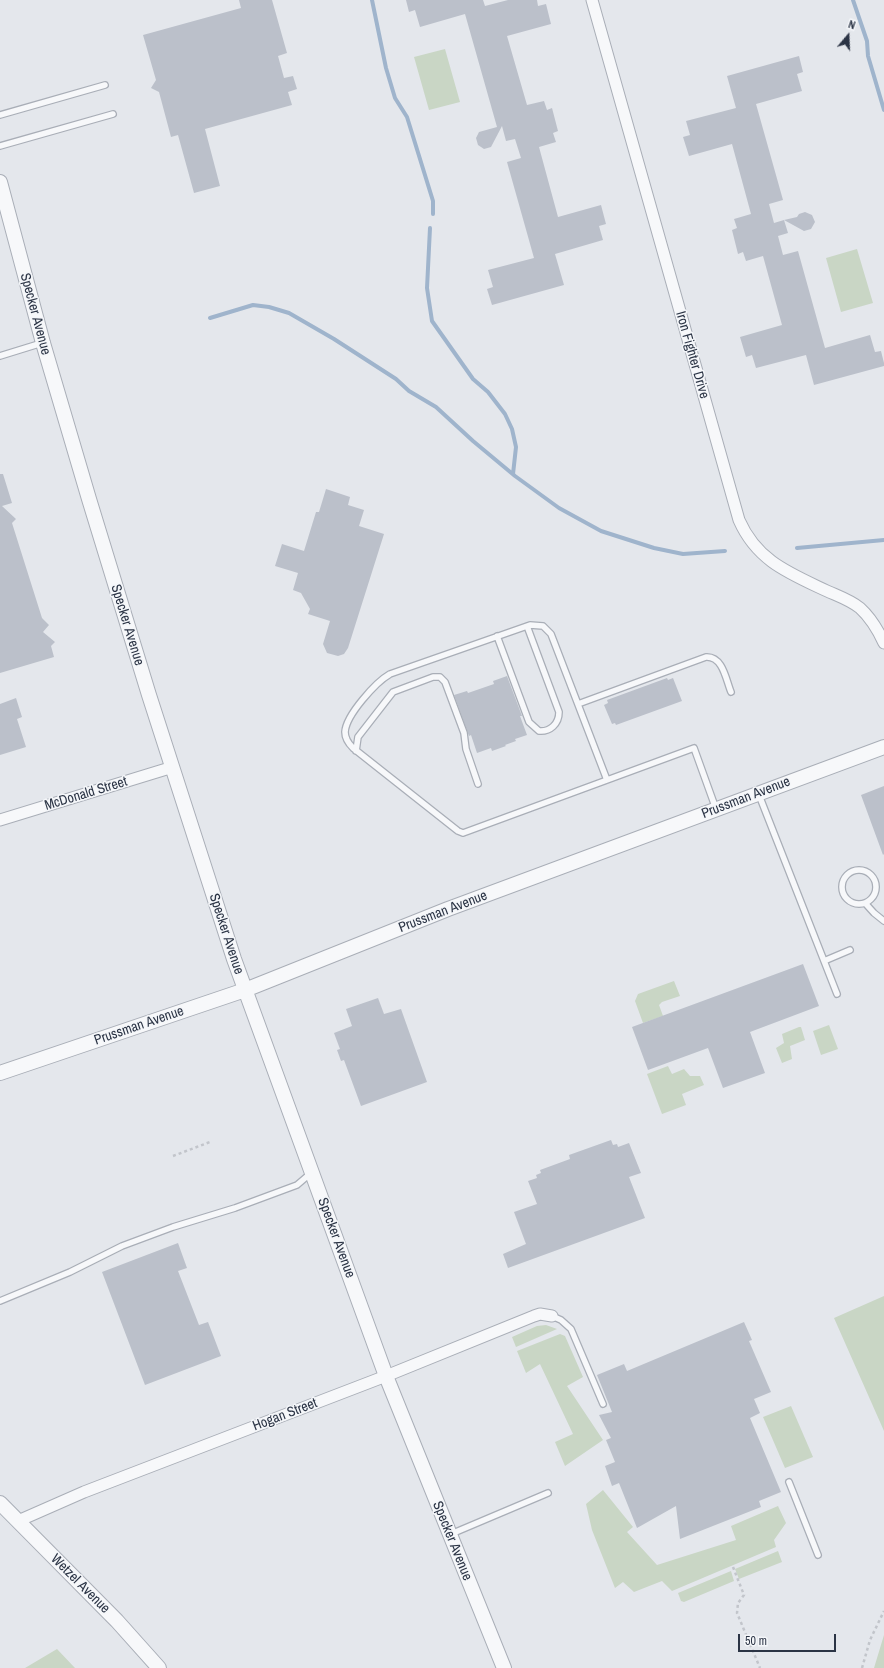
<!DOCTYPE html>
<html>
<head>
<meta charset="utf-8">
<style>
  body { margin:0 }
  #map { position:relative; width:884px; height:1668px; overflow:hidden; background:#e4e7ec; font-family:"Archivo Narrow",sans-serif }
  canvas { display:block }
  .north { position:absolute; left:828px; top:16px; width:40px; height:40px; -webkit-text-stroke:3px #f4f6f9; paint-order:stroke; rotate:19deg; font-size:11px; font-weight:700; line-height:16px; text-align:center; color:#2b3445 }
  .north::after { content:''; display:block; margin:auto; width:14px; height:18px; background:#2b3445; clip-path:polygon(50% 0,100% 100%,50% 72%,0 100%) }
  .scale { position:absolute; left:738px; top:1634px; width:98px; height:18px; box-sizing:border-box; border:2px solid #2b3445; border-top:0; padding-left:5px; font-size:12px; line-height:14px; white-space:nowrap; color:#2b3445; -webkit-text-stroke:3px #f4f6f9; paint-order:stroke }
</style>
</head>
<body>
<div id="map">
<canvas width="884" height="1668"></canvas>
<div class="north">N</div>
<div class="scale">50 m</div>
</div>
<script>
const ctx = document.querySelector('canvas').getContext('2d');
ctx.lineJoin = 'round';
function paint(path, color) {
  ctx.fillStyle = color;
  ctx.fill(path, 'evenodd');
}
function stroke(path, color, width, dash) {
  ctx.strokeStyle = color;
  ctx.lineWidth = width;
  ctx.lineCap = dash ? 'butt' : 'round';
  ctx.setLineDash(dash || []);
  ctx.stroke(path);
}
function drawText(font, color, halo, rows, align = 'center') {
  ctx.font = font + ' "Archivo Narrow",sans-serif';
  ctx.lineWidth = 3;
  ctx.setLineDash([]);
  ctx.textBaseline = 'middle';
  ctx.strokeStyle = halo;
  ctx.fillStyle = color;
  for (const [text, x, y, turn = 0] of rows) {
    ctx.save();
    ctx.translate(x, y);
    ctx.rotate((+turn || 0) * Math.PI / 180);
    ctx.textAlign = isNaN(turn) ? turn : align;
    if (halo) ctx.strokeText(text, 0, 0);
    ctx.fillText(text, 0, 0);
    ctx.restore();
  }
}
paint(new Path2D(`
  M445,49L460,102L429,110L414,57Z
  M857,249L873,303L841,312L826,258Z
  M674,981L680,996L662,1002L659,1005L663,1016L643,1023L635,1001L638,994Z
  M829,1025L838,1049L821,1055L813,1031Z
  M799,1027H801L805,1040L790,1046L792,1059L782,1063L776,1048L784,1043L782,1034Z
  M668,1066L672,1074L684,1069L690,1076H700L704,1085L682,1094L686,1105L662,1114L647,1074Z
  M884,1296V1431L834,1318Z
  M546,1325L557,1329L516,1347L512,1337L537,1326Z
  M560,1334L565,1336L583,1377L567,1386L603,1440L565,1466L555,1442L573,1434L540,1364L526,1373L517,1351Z
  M791,1406L813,1457L785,1468L763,1417Z
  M603,1490L633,1527L627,1532L657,1565L736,1540L731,1526L778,1506L786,1523L774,1540L776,1547L672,1591L662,1581L634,1592L623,1582L615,1588L592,1530L586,1504Z
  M778,1551L782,1562L739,1579L735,1569Z
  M731,1571L734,1581L684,1602L681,1601L678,1593Z
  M884,1635V1668H874Z
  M57,1649L75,1668H25Z`), '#c9d6c5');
stroke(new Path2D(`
  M372,0L386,68L395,98L407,117L433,201V214
  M853,0L867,41L868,56L884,110
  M430,228L427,288L432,321L473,379L488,392L505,414L512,429L516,447L513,474
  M210,318L253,305L269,307L289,313L334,339L396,379L409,391L436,407L473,441L515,476L559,508L601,531L654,548L683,554L725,551
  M797,548L884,540`), '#9fb4cc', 4);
paint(new Path2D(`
  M239,0H272L287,53L278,56L284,78L293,76L297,89L288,92L292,105L205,129L220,186L194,193L178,135L171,137L159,92L151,88L156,80L143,35L241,8Z
  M406,0H483L485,6L508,0H537L538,6L546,4L551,24L507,36L527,105L544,101L547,110L552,108L558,131L553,133L556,142L539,147L558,217L601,205L606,224L599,226L603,240L555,254L564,285L492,305L487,289L493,287L488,270L534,258L507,162L521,158L515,139L506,141L502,126L491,147L484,149L478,145L476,138L479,132L497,127L465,14L420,27L415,10L409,12Z
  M799,56L803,72L797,74L802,91L756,104L783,200L769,204L774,223L784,220L788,233L778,236L783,255L798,251L825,348L870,335L875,352L881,351L884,363V366L814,385L806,355L756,368L752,355L746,357L740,337L782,325L763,256L746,261L743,252L738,254L732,230L737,228L734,219L751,214L732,144L689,156L683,137L690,135L686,121L736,108L727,76Z
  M805,212L812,215L815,222L811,229L804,231L784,220L797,217L799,214Z
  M0,474H3L12,503L2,506L16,519L12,523L42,618L49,625L43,632L55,642L51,646L54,657L0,673Z
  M326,489L350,497L348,505L364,510L359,526L384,534L348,648L344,654L338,656L327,653L323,644L330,621L308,614L310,609L301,593L293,590L298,573L275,566L282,544L304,551L316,512H319Z
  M507,676L522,716H520L527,735L515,739L516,741L505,745L506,746L492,751L491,748L477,753L471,735L469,736L454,695L467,691L468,693L494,684L493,681Z
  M667,678L668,680L673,678L682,701L616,725L615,723L612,724L604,705L608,703L607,700Z
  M16,698L22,717L17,719L26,747L0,755V704Z
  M884,786V854L883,855L861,795Z
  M803,964L819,1006L750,1032L765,1073L723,1088L708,1048L648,1070L632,1027Z
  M378,998L384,1014L401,1009L427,1082L361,1106L344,1060L341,1061L337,1050L340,1049L334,1033L352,1026L346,1009Z
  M611,1140L613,1145L617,1144L618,1147L629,1143L641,1173L629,1177L645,1218L508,1268L503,1254L526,1244L514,1212L537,1204L528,1181L537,1178L536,1175L541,1173L540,1170L570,1159L569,1155Z
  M178,1243L187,1268L178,1271L199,1325L208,1322L221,1356L145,1385L102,1272Z
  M744,1322L752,1340L749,1341L771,1392L754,1399L760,1413L750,1418L781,1492L759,1501L761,1507L680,1539L676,1506L637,1528L619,1483L612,1486L605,1466L615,1462L606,1440L611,1438L599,1415L612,1412L597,1375L624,1364L627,1371Z`), '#bbc0ca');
const service = new Path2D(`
  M0,115L105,85
  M0,146L113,114
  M0,356L42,343
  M497,636L529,722L539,731C550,732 559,724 559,712L527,626
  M578,704L706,657C723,656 726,680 731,692
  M356,751L358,737L393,692L433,677H440L445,682L464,733L466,749L478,784
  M607,780L551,634L543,626L530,625L390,674C376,682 346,715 345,732C345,739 349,744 353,748L458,831L463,833L694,748L716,809
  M759,795L837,994
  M842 887a17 17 0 1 1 34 0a17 17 0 1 1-34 0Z
  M865,903L874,913L884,921
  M824,961L850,950
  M0,1301L70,1272L122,1246L173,1227L235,1208L297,1185L311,1173
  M552,1316L561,1320L571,1329L603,1404
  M789,1482L818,1555
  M451,1534L548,1493`);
const minor = new Path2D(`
  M592,0L739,520C757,561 789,573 827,591C838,596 850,600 860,608C871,618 878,630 884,643
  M0,820L173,767
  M18,1521L84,1492L386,1376L534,1316L540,1314L552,1316`);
const tertiary = new Path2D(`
  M0,182L43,343L89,499L149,695L234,959L386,1376L504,1668
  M0,1073L245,990L448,909L884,747
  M0,1503L117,1621L159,1668`);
stroke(service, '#a9aeb7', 8);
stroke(minor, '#a9aeb7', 13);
stroke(tertiary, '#a9aeb7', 16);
stroke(new Path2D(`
  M173,1156L210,1142
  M733,1567L744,1595L738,1603L737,1613L760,1668
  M862,1668L870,1640L884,1611`), '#c2c5cb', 2.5, [3, 3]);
stroke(service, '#f7f8fa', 5.5);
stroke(minor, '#f7f8fa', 11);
stroke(tertiary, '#f7f8fa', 14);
drawText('14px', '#2b3445', '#f4f6f9', [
  ["Specker Avenue",35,314,75],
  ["Iron Fighter Drive",692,355,74],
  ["Specker Avenue",127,625,73],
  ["McDonald Street",86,794,-17],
  ["Prussman Avenue",746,798,-21],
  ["Prussman Avenue",443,912,-21],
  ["Specker Avenue",226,934,72],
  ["Prussman Avenue",139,1026,-19],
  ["Specker Avenue",336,1238,70],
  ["Hogan Street",285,1415,-21],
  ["Specker Avenue",452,1541,68],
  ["Wetzel Avenue",80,1584,45]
]);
</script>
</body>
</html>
